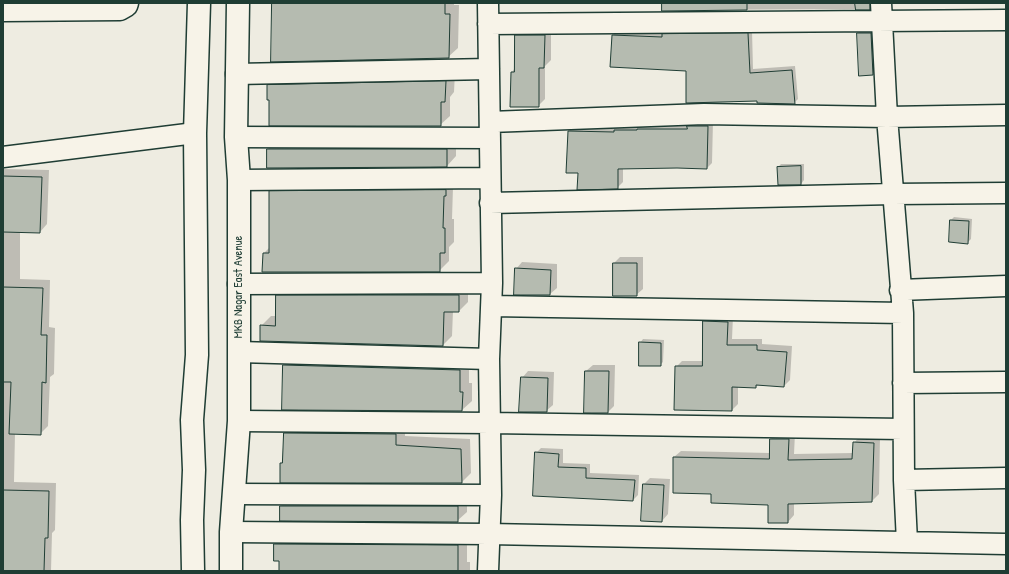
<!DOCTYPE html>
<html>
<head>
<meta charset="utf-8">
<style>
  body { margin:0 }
  #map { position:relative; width:1009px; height:574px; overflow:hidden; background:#eeece1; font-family:"Patrick Hand",sans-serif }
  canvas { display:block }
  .frame { position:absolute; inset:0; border:4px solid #1f3d34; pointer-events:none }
</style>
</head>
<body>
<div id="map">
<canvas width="1009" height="574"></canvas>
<div class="frame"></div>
</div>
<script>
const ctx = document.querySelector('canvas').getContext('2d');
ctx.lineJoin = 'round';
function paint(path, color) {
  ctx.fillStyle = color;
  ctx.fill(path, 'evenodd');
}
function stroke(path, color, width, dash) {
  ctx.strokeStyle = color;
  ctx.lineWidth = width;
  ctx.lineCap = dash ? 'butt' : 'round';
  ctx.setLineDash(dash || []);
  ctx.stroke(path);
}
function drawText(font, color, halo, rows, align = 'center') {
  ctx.font = font + ' "Patrick Hand",sans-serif';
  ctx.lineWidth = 3.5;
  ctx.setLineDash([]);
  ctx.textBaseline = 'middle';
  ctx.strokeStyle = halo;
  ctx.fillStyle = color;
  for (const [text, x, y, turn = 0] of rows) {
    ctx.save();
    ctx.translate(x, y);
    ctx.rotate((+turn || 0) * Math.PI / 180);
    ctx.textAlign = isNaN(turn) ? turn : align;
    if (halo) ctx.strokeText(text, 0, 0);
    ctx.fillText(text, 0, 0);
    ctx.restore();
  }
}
paint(new Path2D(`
  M273,3H454V5H459L458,48L448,57Z
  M663,3H874L869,9L663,10Z
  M522,29H551V60L545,66V99L538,106H511L512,72L515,68L516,36Z
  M752,30L753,69L795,66L798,99L794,103L757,100L687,70L613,35L617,31L664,33L667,31Z
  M861,30H874L876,71L873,74L858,33Z
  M455,72L454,92L450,97V116L440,125L270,99L268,85L277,76Z
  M713,121L712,163L707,168L677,167L623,168V182L617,188L579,172L569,131L574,126Z
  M277,140H456V156L447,166L268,149Z
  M781,164H804V180L801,184L778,167Z
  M3,169L49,170L47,224L40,232H20V279L50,280L49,327L55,328L54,374L50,377L48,426L40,434L15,433L14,482L56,483L55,530L52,533L51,571H3Z
  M279,182L453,187L452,219H454V242L449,247V261L439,271L264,253L270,247V192Z
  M954,217L972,219L971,239L967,243L951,220Z
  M620,257H643V289L636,295L614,263Z
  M522,262L557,264V288L550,294L516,269Z
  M287,286H468V302L459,311H453L452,336L443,345L261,326L271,316H276L277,296Z
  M710,316H733L732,339H762V344L792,346L790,380L784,386L759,384L756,387L738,386V404L732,410L676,367L682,361H703L704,322Z
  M643,339L664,340L663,362L660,365L640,343Z
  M293,356L469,361V383H472V401L462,410L283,409L284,365Z
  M593,365H615L614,406L608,412L586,371Z
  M528,371L554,372L553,405L546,411L522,378Z
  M294,424L405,425V436L470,439L471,473L462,482H281V463L284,461L285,433Z
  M777,432L795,433L794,454L853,453L854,443L860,436L880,437L879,494L872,501L794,503V515L788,522L769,505L712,493L674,457L681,451L770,453L771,439Z
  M541,448L563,449V463L590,464V473L639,475L638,495L633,500L534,495L536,453Z
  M650,478L670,479L668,514L662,521L644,484Z
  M290,497H467V512L457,521L281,506Z
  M285,535L467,536V562H470V571H280V560L275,544Z`), '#0003');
const building = new Path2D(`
  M272,3H445V14H450L449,58L271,62Z
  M662,3H747V10L662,11Z
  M855,3H870V10H856Z
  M748,33L750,73L792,70L795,104L757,103V101L686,103V71L610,67L612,35L662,37V34Z
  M857,33H871L873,75L859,76Z
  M515,35H545L544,68H539V107H510L511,72H514Z
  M446,81L445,102H441V126H269V100H267V85Z
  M687,126H708L707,169L677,168L618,169V189L577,190L578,173H566L568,131L614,132V130H637V129H687Z
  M267,149H447V167L267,168Z
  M801,166V185H778L777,167Z
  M3,176L42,177L40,233L3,232Z
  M446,190V196H444L443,228H445V253H440V272H262L263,253H269V191Z
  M950,220L969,221L968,244L949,242Z
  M613,263H637V296H613Z
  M515,268L551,270L550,295H514Z
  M3,287L43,288L41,335H47L46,383L42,382L41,435L9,434L11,382H3Z
  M276,295H459V312H444L443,346L260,341V325L275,326Z
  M703,321L728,322L727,345H757V350L787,352L784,387L756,385V388L732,387V411L674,410L675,366H702Z
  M639,342L661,343V366H639Z
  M283,365L460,370V392H463L462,411L282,410Z
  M585,371H609L608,413H584Z
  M521,377L548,378L547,412H519Z
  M284,433L396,434V445L461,449L462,483H280V463H282Z
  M770,439H789L788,460L852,459L853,442L874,443L872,502L788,504V523H768V505L711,503V494L673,493V457L769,459Z
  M535,452L559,454L558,467L586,468V478L635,480L633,501L533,496Z
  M643,484L664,485L662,522L641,521Z
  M3,490L49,491L48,538H45L44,571H3Z
  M280,506H458V522L280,521Z
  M274,544L458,545V571H279V561H274Z`);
paint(building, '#b5bbb0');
stroke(building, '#1f3d34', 1);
const minor = new Path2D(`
  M488,3L492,283L489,359L491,495L488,571
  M881,3L887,117L903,313L904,480L907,542
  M3,11L120,10L127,6L128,3
  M488,24L1006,20
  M236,74L489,69
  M490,122L704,114L887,117L1006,115
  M236,137L490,138
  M3,157L195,133
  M239,180L490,178
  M490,203L893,194L1006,193
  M238,284L492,283
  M900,290L1006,286
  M492,306L903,313
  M239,352L489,359
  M903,383L1006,382
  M239,421L490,423L903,429
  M904,480L1006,478
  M234,494L491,495
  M231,532L489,534L1006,544`);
const secondary = new Path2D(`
  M193,571L192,520L194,470L192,420L197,355L195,133L199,3
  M231,571V532L239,421V180L236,137L238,3`);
stroke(minor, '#1f3d34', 23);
stroke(secondary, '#1f3d34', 25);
stroke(minor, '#f7f3e8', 20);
stroke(secondary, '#f7f3e8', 22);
drawText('12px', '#1f3d34', '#f7f3e8', [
  ["MKB Nagar East Avenue",239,287,-90]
]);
</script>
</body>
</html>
